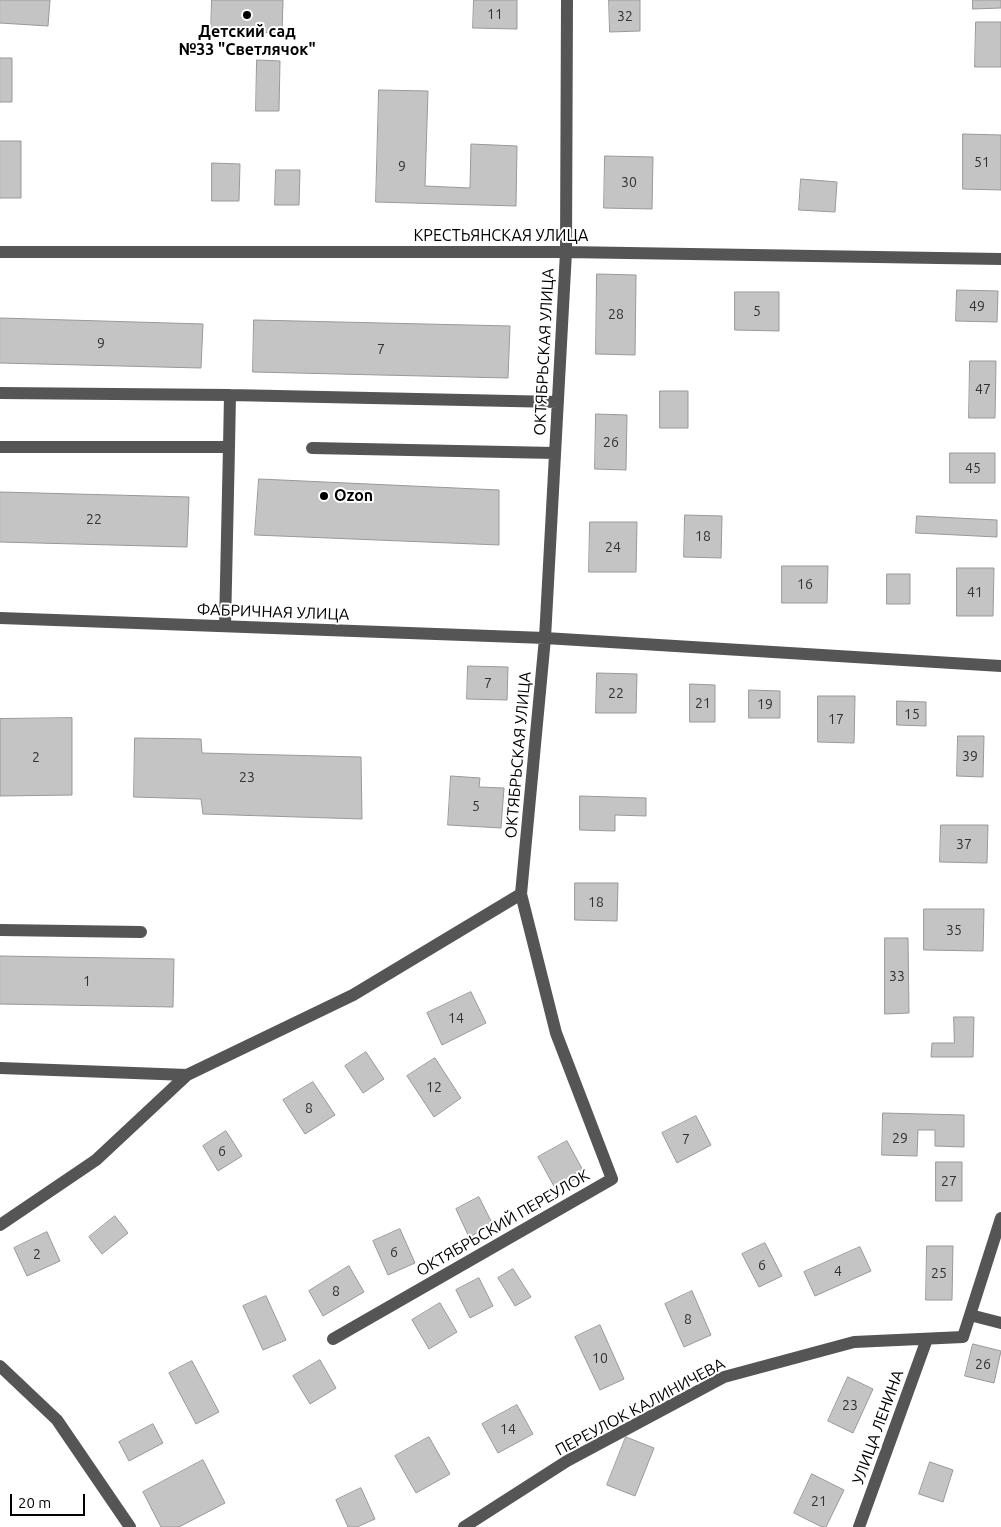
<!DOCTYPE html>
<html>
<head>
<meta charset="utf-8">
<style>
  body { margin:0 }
  #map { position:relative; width:1001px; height:1527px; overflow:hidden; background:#fff; font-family:Ubuntu,sans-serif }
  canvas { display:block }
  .scale { position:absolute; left:10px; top:1494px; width:75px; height:22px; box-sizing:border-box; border:2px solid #000; border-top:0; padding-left:6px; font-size:15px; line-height:18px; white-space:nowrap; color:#000; -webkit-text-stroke:4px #fff; paint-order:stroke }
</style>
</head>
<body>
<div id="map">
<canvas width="1001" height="1527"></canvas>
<div class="scale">20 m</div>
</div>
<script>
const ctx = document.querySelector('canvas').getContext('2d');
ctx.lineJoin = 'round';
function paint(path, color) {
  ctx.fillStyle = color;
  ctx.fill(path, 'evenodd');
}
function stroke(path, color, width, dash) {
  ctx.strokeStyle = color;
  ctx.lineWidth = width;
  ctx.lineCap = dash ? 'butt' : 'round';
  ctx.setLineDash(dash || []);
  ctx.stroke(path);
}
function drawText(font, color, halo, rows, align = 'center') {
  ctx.font = font + ' Ubuntu,sans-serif';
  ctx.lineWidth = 4;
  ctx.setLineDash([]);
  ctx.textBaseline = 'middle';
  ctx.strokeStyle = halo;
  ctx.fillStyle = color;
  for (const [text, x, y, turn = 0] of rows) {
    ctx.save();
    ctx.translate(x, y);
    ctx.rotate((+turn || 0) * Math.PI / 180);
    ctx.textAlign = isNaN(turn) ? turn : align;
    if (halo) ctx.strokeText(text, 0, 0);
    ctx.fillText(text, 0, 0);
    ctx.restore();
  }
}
const building = new Path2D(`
  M0,0H50L48,26L0,23Z
  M212,0H283L282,33L211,31Z
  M474,0H517V29L473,28Z
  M609,0H640V31L610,32Z
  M973,0H1001V8L973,9Z
  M976,22H1001V67H975Z
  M0,58H12V102H0Z
  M257,60L280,61L279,111H256Z
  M379,90L428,91L425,186L470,188L471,144L517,146L516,206L376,202Z
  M963,134L1001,135V190L963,189Z
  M0,141H21V198H0Z
  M605,156L653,157L652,209L604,208Z
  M212,163L240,164L239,201H212Z
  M276,170H300L299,205H275Z
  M801,179L837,182L835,212L799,210Z
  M597,274L636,275L635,355L596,354Z
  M957,290L998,291L997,322L956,321Z
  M735,292H779V331L735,330Z
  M0,318L203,324L201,368L0,363Z
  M254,320L510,326L508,378L253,372Z
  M970,361H996L995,418H969Z
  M660,391H688V428H660Z
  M596,414L627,415L626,470L595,469Z
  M950,453H995V483H950Z
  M259,479L499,490V545L255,535Z
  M0,492L189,497L187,547L0,542Z
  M685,515L722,516L721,558L684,557Z
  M917,516L997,520V537L916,533Z
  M590,522H637L636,572H589Z
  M782,566H828L827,603H782Z
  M957,568H994L993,616H957Z
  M887,574H910V604H887Z
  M468,666L508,667L507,700L467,699Z
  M597,673L637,674L636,713H596Z
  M690,684L715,685V722H690Z
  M749,690L780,691V718H749Z
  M818,696H855L854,743L818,742Z
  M897,701L926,702V726L897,725Z
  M72,718V795L0,796V719Z
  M958,736H984L983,777L957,776Z
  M135,738L201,739L202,753L361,757L362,819L203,814L201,799L134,797Z
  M451,776L480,778L479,787L504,788L501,828L448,825Z
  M580,796L646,798V816L615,815V831L580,830Z
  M941,825H988L987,863L940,862Z
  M575,883H618L617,921L575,920Z
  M924,909H984L983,951L924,950Z
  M885,938H908L909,1013L885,1014Z
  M0,956L174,959L173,1007L0,1004Z
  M471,992L486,1023L442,1045L427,1013Z
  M954,1017H974L973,1057H931L932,1043H954Z
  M366,1052L384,1079L363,1093L345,1066Z
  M435,1058L461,1098L434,1117L407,1076Z
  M313,1082L335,1115L305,1134L283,1100Z
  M883,1113L964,1115V1147L935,1146V1130H918L917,1156L882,1155Z
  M696,1116L711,1145L677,1163L662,1133Z
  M226,1131L242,1156L218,1171L203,1146Z
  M567,1141L585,1174L556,1190L538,1157Z
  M936,1162H962V1201H936Z
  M479,1197L493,1225L469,1237L456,1209Z
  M115,1216L128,1233L102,1254L89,1237Z
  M400,1229L415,1263L388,1275L373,1241Z
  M47,1232L60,1261L27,1276L14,1248Z
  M765,1243L782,1276L759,1287L742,1254Z
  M927,1246H953L952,1300H926Z
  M860,1247L871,1271L815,1296L804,1272Z
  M349,1266L364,1292L323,1316L309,1291Z
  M513,1269L531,1297L515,1306L498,1278Z
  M479,1278L493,1306L470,1318L456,1290Z
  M692,1291L711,1335L684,1347L665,1304Z
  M266,1296L286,1340L263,1350L243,1306Z
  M440,1303L457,1332L429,1349L412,1320Z
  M600,1325L624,1379L600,1390L575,1337Z
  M973,1344L1001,1351L994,1383L965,1376Z
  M320,1360L336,1388L310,1404L293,1376Z
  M192,1361L219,1412L196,1424L169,1373Z
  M848,1377L873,1389L853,1433L828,1421Z
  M517,1405L533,1434L498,1453L482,1424Z
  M153,1424L163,1443L129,1461L119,1442Z
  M429,1437L450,1474L416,1493L395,1456Z
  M626,1437L654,1448L635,1496L607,1485Z
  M203,1460L225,1503L179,1527H161L143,1492Z
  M930,1462L953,1470L943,1502L919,1494Z
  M812,1474L844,1490L826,1527H822L794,1513Z
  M361,1488L375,1519L357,1527H348L336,1500Z`);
paint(building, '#c4c4c4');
stroke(building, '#999', 1);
stroke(new Path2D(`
  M0,252H566L1001,259
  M0,393L230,395L558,402
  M0,447H229L225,626
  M229,447L230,395
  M312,448L555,453
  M0,618L545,638L1001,666
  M0,930L141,932
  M0,1068L187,1075
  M0,1225L96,1160L187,1075L353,995L521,894
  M970,1315L1001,1323
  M333,1339L612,1179L556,1033L521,894L545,638L566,252L567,0
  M0,1366L57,1420L130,1527
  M464,1527L567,1461L724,1377L854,1342L963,1337L1001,1218
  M859,1527L927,1339`), '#555', 12);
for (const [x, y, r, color] of [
  [247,15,5,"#000"],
  [324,496,5,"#000"]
]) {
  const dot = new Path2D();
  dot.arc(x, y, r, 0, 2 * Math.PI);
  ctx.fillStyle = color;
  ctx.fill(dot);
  stroke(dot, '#fff', 2);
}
drawText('14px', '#313131', null, [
  ["11",495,14],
  ["32",625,16],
  ["51",982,162],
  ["9",402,166],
  ["30",629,182],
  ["49",977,306],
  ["5",757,311],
  ["28",616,314],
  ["9",101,343],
  ["7",381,349],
  ["47",983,389],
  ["26",611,442],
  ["45",973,468],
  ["22",94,519],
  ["18",703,536],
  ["24",613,547],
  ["16",805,584],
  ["41",975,592],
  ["7",488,683],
  ["22",616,693],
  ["21",703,703],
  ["19",765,704],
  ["15",912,714],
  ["17",836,719],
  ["39",970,756],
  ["2",36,757],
  ["23",247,777],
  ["5",476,806],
  ["37",964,844],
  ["18",596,902],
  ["35",954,930],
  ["33",897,976],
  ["1",87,981],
  ["14",456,1018],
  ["12",434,1087],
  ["8",309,1108],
  ["29",900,1138],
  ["7",686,1139],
  ["6",222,1151],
  ["27",949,1181],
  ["6",394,1252],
  ["2",37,1254],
  ["6",762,1265],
  ["4",838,1271],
  ["25",939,1273],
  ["8",336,1291],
  ["8",688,1319],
  ["10",600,1358],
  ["26",983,1364],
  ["23",850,1405],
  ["14",508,1429],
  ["21",819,1501]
]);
drawText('bold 16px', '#000', '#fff', [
  ["Детский сад",247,32],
  ["№33 \"Светлячок\"",247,50],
  ["Ozon",334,496,"left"]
]);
drawText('16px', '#000', '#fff', [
  ["КРЕСТЬЯНСКАЯ УЛИЦА",501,236],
  ["ОКТЯБРЬСКАЯ УЛИЦА",544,352,-87],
  ["ФАБРИЧНАЯ УЛИЦА",273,612,2],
  ["ОКТЯБРЬСКАЯ УЛИЦА",518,755,-85],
  ["ОКТЯБРЬСКИЙ ПЕРЕУЛОК",503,1223,-30],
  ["ПЕРЕУЛОК КАЛИНИЧЕВА",640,1407,-28],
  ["УЛИЦА ЛЕНИНА",878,1427,-70]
]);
</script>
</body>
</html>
